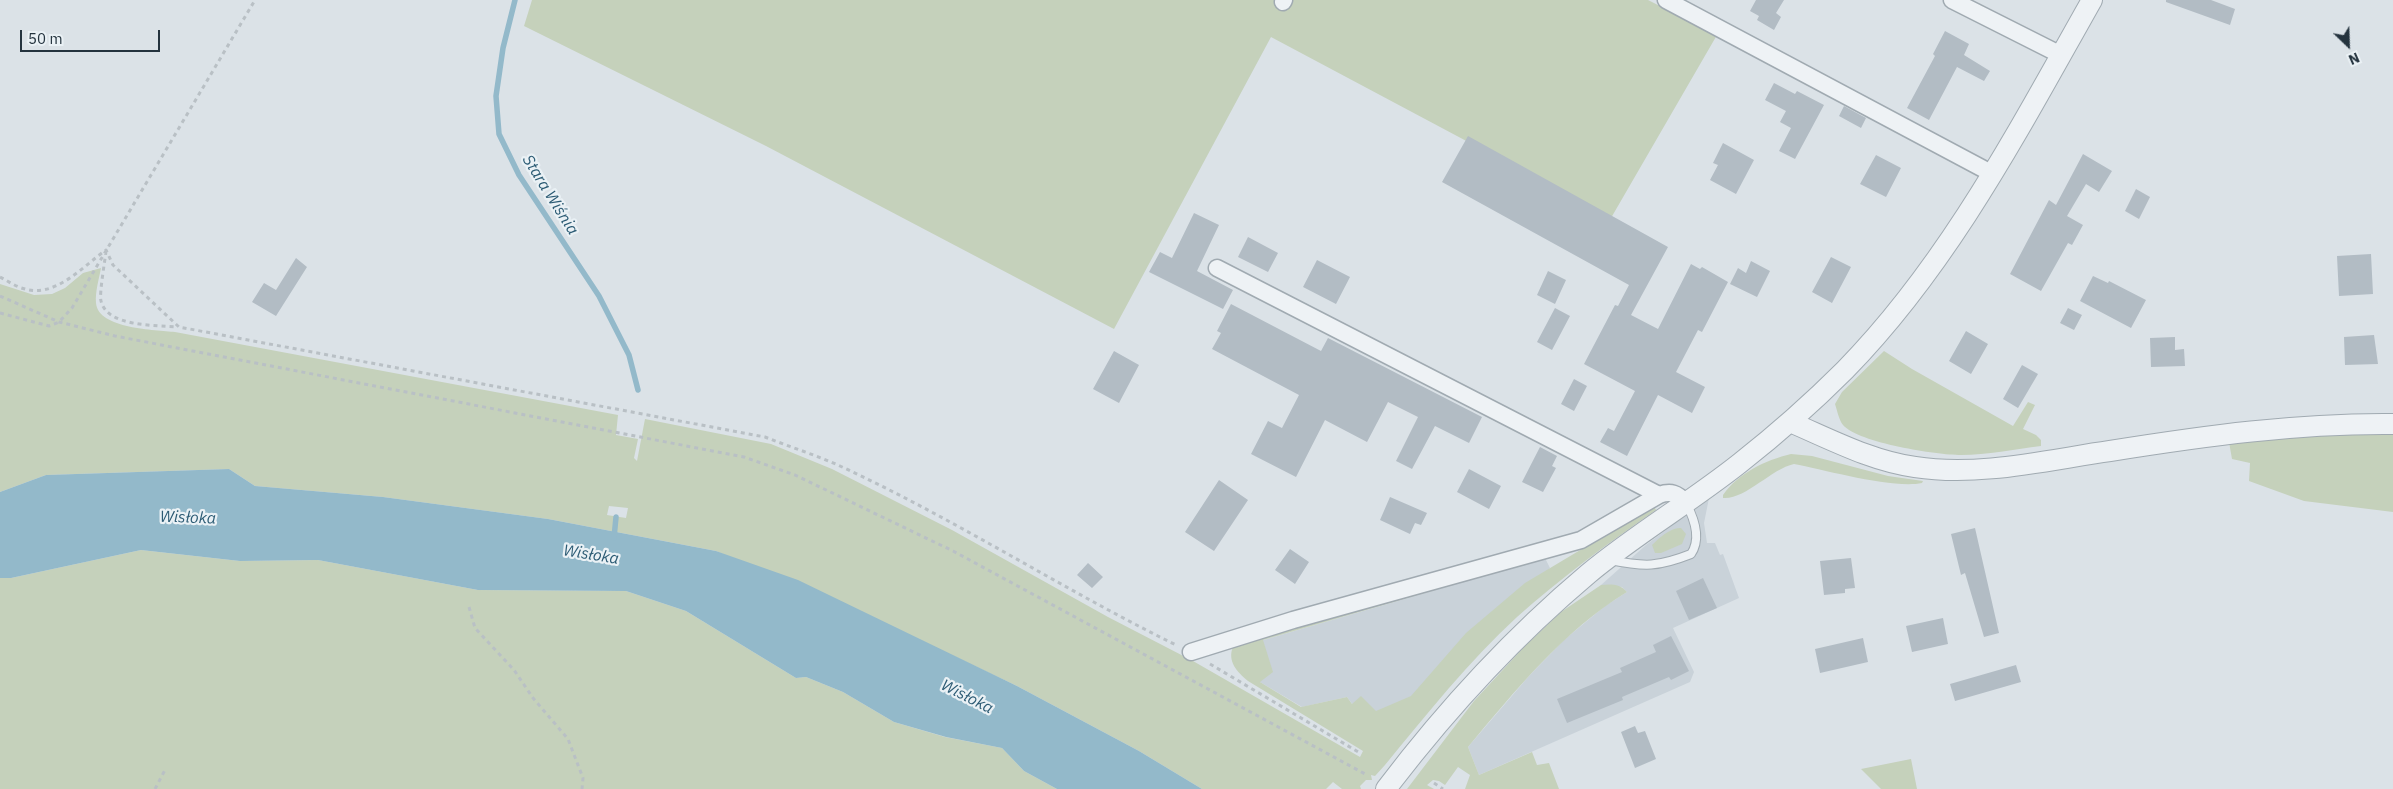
<!DOCTYPE html>
<html>
<head>
<meta charset="utf-8">
<style>
  body { margin:0 }
  #map { position:relative; width:2393px; height:789px; overflow:hidden; background:#dbe2e7; font-family:"IBM Plex Sans",sans-serif }
  canvas { display:block }
  .north { position:absolute; left:2323px; top:20px; width:50px; height:50px; -webkit-text-stroke:4px #eaf1f5; paint-order:stroke; rotate:156deg; font-size:14px; font-weight:700; line-height:20px; text-align:center; color:#24333e }
  .north::after { content:''; display:block; margin:auto; width:18px; height:22px; background:#24333e; clip-path:polygon(50% 0,100% 100%,50% 72%,0 100%) }
  .scale { position:absolute; left:20px; top:30px; width:140px; height:22px; box-sizing:border-box; border:2px solid #24333e; border-top:0; padding-left:6px; font-size:15px; line-height:18px; white-space:nowrap; color:#24333e; -webkit-text-stroke:4px #eaf1f5; paint-order:stroke }
</style>
</head>
<body>
<div id="map">
<canvas width="2393" height="789"></canvas>
<div class="north">N</div>
<div class="scale">50 m</div>
</div>
<script>
const ctx = document.querySelector('canvas').getContext('2d');
ctx.lineJoin = 'round';
function paint(path, color) {
  ctx.fillStyle = color;
  ctx.fill(path, 'evenodd');
}
function stroke(path, color, width, dash) {
  ctx.strokeStyle = color;
  ctx.lineWidth = width;
  ctx.lineCap = dash ? 'butt' : 'round';
  ctx.setLineDash(dash || []);
  ctx.stroke(path);
}
function drawText(font, color, halo, rows, align = 'center') {
  ctx.font = font + ' "IBM Plex Sans",sans-serif';
  ctx.lineWidth = 4.5;
  ctx.setLineDash([]);
  ctx.textBaseline = 'middle';
  ctx.strokeStyle = halo;
  ctx.fillStyle = color;
  for (const [text, x, y, turn = 0] of rows) {
    ctx.save();
    ctx.translate(x, y);
    ctx.rotate((+turn || 0) * Math.PI / 180);
    ctx.textAlign = isNaN(turn) ? turn : align;
    if (halo) ctx.strokeText(text, 0, 0);
    ctx.fillText(text, 0, 0);
    ctx.restore();
  }
}
paint(new Path2D(`
  M1709,498L1704,523L1707,543H1715L1720,555L1723,554L1739,598L1673,628L1694,672L1690,682L1479,775L1468,747L1529,676L1564,640L1605,606L1627,592L1622,587L1601,585L1646,545Z
  M1545,558L1550,568L1379,740L1347,697L1302,707L1260,682L1243,646Z`), '#c9d2d9');
paint(new Path2D(`
  M532,0H1648L1717,35L1611,218L1271,37L1114,329L766,146L524,26Z
  M101,268C99,279 95,292 96,303C98,329 156,330 175,332L618,415L616,435L638,439L634,458L637,461L645,419L771,444L832,469L952,530L1108,617L1193,661L1360,757L1363,751L1248,681C1237,672 1227,661 1233,647L1247,640L1545,558L1263,640L1273,672L1260,682L1301,707L1347,697L1352,704L1361,696L1376,711L1411,696L1466,633L1525,583L1654,506L1656,510C1608,543 1561,578 1517,617C1468,662 1427,714 1385,765L1375,776L1371,775L1372,780H1366L1360,786L1361,789H1342L1333,782L1326,789H1202L1139,751L1017,686L913,637L716,551L548,519L383,497L255,486L229,469L46,475L0,492V284L34,295L52,294L65,288L83,273ZM609,506L628,508L626,518L607,515Z
  M1884,351L1912,369L2013,426L2028,402L2035,405L2023,429L2036,435L2041,440V446C2015,449 1987,455 1961,455C1937,455 1859,443 1843,425C1839,420 1837,410 1835,404L1842,392Z
  M2393,433V512L2304,501L2249,481L2250,463L2232,459L2229,442L2301,434Z
  M1791,454L1812,456L1888,476L1923,481L1922,483C1893,489 1825,470 1794,464C1771,469 1745,500 1723,498V495C1738,473 1766,460 1791,454Z
  M1681,528L1686,534L1682,544L1661,553H1655L1652,545C1659,538 1671,527 1681,528Z
  M141,550L240,561L318,560L478,590L626,591L686,611L796,678L806,677L843,692L894,722L945,737L1002,748L1024,771L1057,789H0V578H11Z
  M1601,585C1612,584 1620,584 1627,592C1563,631 1515,691 1468,747L1479,775L1532,752L1537,765L1549,763L1559,789H1465L1470,775L1458,767L1445,785L1439,781L1433,780L1427,785L1434,789H1407L1474,701L1524,647L1561,612Z
  M1911,759L1917,789H1881L1861,769Z`), '#c5d1bb');
paint(new Path2D(`
  M229,469L255,486L383,497L548,519L716,551L798,580L1017,686L1139,751L1202,789H1057L1024,771L1002,748L946,737L894,722L843,692L806,677L796,678L686,611L626,591L478,590L318,560L240,561L141,550L11,578H0V492L46,475Z`), '#93b9ca');
stroke(new Path2D(`
  M515,0L503,48L496,96L499,134L519,175L599,296L629,355L638,390
  M614,538L616,517`), '#93b9ca', 5.5);
paint(new Path2D(`
  M1756,0H1784L1776,13L1781,17L1774,30L1757,20L1759,16L1750,11Z
  M2166,0H2211L2235,9L2230,25L2166,2Z
  M1945,31L1969,44L1964,55L1990,71L1984,81L1957,67L1929,120L1907,108L1935,56L1933,54Z
  M1774,83L1795,94L1797,91L1824,105L1795,159L1779,151L1791,128L1780,122L1786,111L1765,100Z
  M1844,106L1866,118L1861,128L1839,116Z
  M1468,136L1668,247L1631,315L1658,329L1691,264L1700,269L1702,267L1728,282L1702,332L1698,330L1676,372L1705,387L1692,413L1658,395L1627,456L1600,442L1608,428L1614,431L1635,391L1584,364L1615,305L1618,306L1629,285L1442,182Z
  M1723,143L1754,160L1736,194L1710,180L1718,165L1713,163Z
  M2083,154L2112,171L2099,192L2086,184L2067,216L2083,225L2072,245L2068,243L2041,291L2010,274L2049,200L2056,205Z
  M1876,155L1901,168L1886,197L1860,184Z
  M2136,189L2150,197L2139,219L2125,211Z
  M1194,213L1219,225L1197,271L1233,290L1223,309L1149,272L1160,252L1172,258Z
  M1248,237L1278,253L1268,272L1238,257Z
  M2371,254L2373,294L2339,296L2337,256Z
  M1831,257L1851,267L1832,303L1812,292Z
  M296,258L307,267L276,316L252,302L264,283L276,290Z
  M1317,260L1350,277L1336,304L1303,287Z
  M1751,261L1770,271L1757,297L1730,284L1738,268L1746,273Z
  M1548,271L1566,280L1555,304L1537,295Z
  M2093,276L2108,283L2109,281L2146,300L2131,328L2080,301Z
  M1231,304L1321,351L1328,338L1482,417L1469,443L1435,426L1412,469L1396,461L1418,417L1388,402L1367,442L1325,420L1296,477L1251,454L1268,421L1282,428L1299,395L1212,349L1221,333L1217,331Z
  M1555,308L1570,316L1552,350L1537,342Z
  M2068,308L2082,315L2074,330L2060,323Z
  M1966,331L1988,344L1971,374L1949,361Z
  M2374,335L2378,364L2345,365L2344,337Z
  M2175,337V350L2184,349L2185,366L2151,367L2150,338Z
  M1114,351L1139,365L1119,403L1093,389Z
  M2022,365L2038,374L2018,408L2003,399Z
  M1574,379L1587,386L1574,411L1561,404Z
  M1540,447L1557,456L1552,466L1556,468L1543,492L1522,482Z
  M1469,469L1501,486L1489,509L1457,492Z
  M1219,480L1248,500L1214,551L1185,532Z
  M1390,497L1427,513L1421,525L1415,523L1410,534L1380,520Z
  M1975,528L1999,633L1984,637L1965,573L1961,575L1951,534Z
  M1290,549L1309,562L1295,584L1275,570Z
  M1851,558L1855,588L1845,589V593L1824,595L1820,561Z
  M1088,563L1103,577L1092,588L1077,575Z
  M1703,578L1717,608L1689,620L1676,591Z
  M1943,618L1948,644L1912,652L1906,626Z
  M1671,636L1689,671L1671,680L1669,677L1622,697L1623,700L1567,723L1557,699L1622,672L1620,668L1656,652L1653,645Z
  M1863,638L1868,662L1820,673L1815,649Z
  M2016,665L2021,682L1955,701L1950,684Z
  M1635,726L1638,733L1645,731L1656,759L1635,768L1621,732Z`), '#b2bcc4');
const service = new Path2D(`
  M1610,560C1645,567 1658,567 1691,554C1702,538 1694,518 1686,503`);
const minor = new Path2D(`
  M1666,0L1991,173
  M1952,0L2061,55
  M1283,2L1284,0
  M1217,268L1659,495
  M1191,652L1293,620L1581,540L1659,495C1671,491 1677,493 1686,503`);
const tertiary = new Path2D(`
  M1790,422C1830,439 1871,461 1915,467C1979,477 2047,460 2110,451C2204,436 2298,423 2393,424
  M1386,789C1446,710 1512,638 1588,574C1636,534 1691,502 1740,463C1777,434 1812,403 1845,370C1949,264 2019,129 2092,0`);
stroke(service, '#a0aab1', 10);
stroke(minor, '#a0aab1', 19);
stroke(tertiary, '#a0aab1', 22);
stroke(new Path2D(`
  M106,251C105,261 99,294 101,301C107,327 155,325 177,327
  M0,277C8,281 16,287 25,289C56,298 83,266 106,250L113,265L179,327L765,437C790,447 816,455 840,466C955,519 1062,589 1176,645
  M0,296L59,322L115,336L744,457L795,475L953,551L1367,775
  M0,313L49,326L59,322L72,308L255,0
  M469,607L475,628L514,670L533,698L568,739L583,778L582,789
  M1210,664L1360,753
  M1434,783L1443,789
  M155,789L166,768`), '#b9c0c5', 3, [4, 4]);
stroke(service, '#eef2f5', 8);
stroke(minor, '#eef2f5', 16);
stroke(tertiary, '#eef2f5', 20);
drawText('italic 16px', '#2c5b74', '#eaf1f5', [
  ["Stara Wiśnia",550,195,58],
  ["Wisłoka",188,518,2],
  ["Wisłoka",591,555,9],
  ["Wisłoka",967,697,27]
]);
</script>
</body>
</html>
